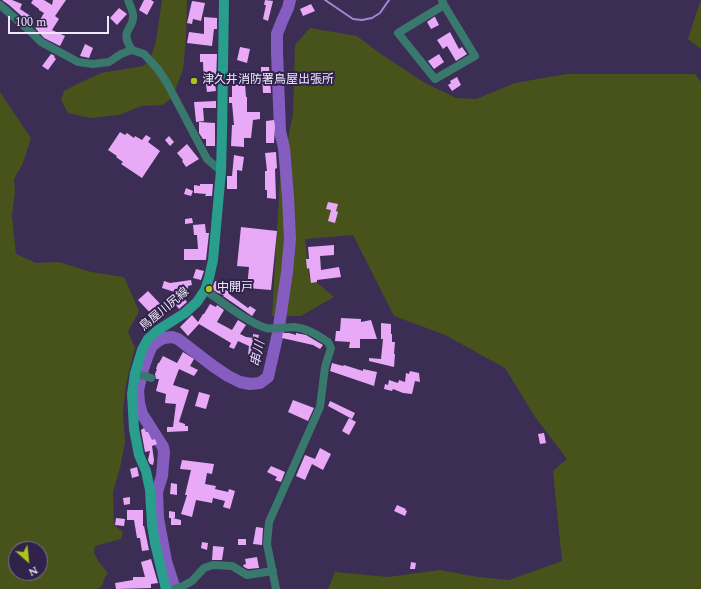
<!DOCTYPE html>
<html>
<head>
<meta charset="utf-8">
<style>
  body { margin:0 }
  #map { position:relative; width:701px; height:589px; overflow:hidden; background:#3c2d55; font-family:Spectral,serif }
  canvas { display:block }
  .north { position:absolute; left:8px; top:541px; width:40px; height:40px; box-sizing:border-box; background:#312249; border:1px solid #7d7191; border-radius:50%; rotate:153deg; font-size:11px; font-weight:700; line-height:16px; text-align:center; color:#eee8fc }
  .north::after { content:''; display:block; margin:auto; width:14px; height:18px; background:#aac718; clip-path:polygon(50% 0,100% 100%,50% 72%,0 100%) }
  .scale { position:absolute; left:8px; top:16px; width:101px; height:18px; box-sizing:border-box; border:2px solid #eee8fc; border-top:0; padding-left:5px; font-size:12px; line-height:14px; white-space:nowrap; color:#eee8fc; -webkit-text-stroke:3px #312249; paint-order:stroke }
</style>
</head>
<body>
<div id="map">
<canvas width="701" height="589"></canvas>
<div class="north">N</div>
<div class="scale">100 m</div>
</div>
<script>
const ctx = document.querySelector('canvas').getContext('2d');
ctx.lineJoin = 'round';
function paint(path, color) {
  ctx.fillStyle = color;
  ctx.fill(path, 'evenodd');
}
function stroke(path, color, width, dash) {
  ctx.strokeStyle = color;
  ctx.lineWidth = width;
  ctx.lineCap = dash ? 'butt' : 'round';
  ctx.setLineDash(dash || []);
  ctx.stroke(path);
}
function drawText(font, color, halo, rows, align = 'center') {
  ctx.font = font + ' Spectral,"Noto Sans JP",serif';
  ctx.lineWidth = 4;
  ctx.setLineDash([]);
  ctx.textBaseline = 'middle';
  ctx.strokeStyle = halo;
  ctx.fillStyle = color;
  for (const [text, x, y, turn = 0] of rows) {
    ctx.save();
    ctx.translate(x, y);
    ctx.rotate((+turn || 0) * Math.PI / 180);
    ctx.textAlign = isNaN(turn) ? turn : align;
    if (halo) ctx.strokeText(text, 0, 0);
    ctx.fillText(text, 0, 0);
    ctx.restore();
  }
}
paint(new Path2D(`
  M162,0H187L186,38L183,70L172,98L162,105L141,106L119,115L91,118L68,113L61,100L64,91L77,84L101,73L143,66L150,60L156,41Z
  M701,0V49L688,39L696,14Z
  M310,28L357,36L378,52L425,83L456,98L476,99L515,83L566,74H695L701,82V589H328L335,572L388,577L440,570L478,577L509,580L562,561L553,471L567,459L535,417L505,368L445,335L394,316L353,235L305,239L309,276L334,297L301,316H272L280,179L293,114L295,45Z
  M0,92L31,138L23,163L14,179L15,191L12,216L16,254L36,263L59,262L91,272L124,277L139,311L128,332L135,348L126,384L123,412L125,442L120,468L113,492L114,525L123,532L121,539L95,546L94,553L99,562L108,573L105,577L102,586L97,589H0ZM16,549H40V573H16Z`), '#47531a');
stroke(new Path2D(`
  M325,0L353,19L362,20L372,18L380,13L389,0`), '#a487d3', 2);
stroke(new Path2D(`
  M175,589L166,561L158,518L157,492L162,476L164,452L163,447L142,414L139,403L138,390L143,369L149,352L152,346L158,341L164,338L172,337L178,339L213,366L228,376L240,382L250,384L260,383L268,377L278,333L287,272L290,239L288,197L284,148L280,131L277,52V34L282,21L288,8L290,0`), '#855dc1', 12);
paint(new Path2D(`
  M2,0H12L22,4L20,9L32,17L30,19L28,18L26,20L9,5Z
  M33,0H44L52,5L53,0H66L55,16L59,19L52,30L65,36L60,46L44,38L36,29L35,27L39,21L40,22V20L44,13L39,10V9L31,3Z
  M144,0H151L154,2L147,15L139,10Z
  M265,0L273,1L268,21L263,19L266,5H264Z
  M192,1L205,3L201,21L193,19L192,24L187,23Z
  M311,4L315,11L303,16L300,9Z
  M119,8L127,14L117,25L110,18Z
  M204,17L217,18V29H214L212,46L187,43L189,32L204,34Z
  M434,17H435L439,25L431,29L427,22Z
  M450,32L459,49L462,47L467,54L456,61L447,46L443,49L437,40Z
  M85,44L93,48L89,58L80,56Z
  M240,47L250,49L247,63L237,60Z
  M51,54L55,56L54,57L56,59L48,70L42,66Z
  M200,54H217L216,83H215L216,91L207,92L206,84H204L203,62H200Z
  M439,54L444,62L434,69L428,61Z
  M261,67H269L271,93H263L262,73H261Z
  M457,77L461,85L452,91L448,85L451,83L450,81Z
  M245,84L246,97H247V112H260V119L253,120L251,138H244V147L231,146L232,125H234L232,103H229V97H232V85Z
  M216,101V108H203L204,121L196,122L194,102Z
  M274,120L275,126L274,143H266V121Z
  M199,122L215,123V146H206V139H203L199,133Z
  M120,132L125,135L127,133L134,138L135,136L142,140L146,135L151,138L148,142L160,151L142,178L121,164L123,162L116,157L117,156L108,150Z
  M169,136L174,142L170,146L165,140Z
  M187,144L199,159L186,167L182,161L183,160L177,153Z
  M276,152L277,168L275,169L276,199L267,198V190H265V171H267L265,153Z
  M234,155L244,157L242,171L237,170V189H227V176H232Z
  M200,184H213L212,196H205L206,194L194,193V185L200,186Z
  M186,188L193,191L191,196L184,194Z
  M328,202L338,204L336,211L338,212L335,223L328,221L331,210L326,209Z
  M192,218L193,223L185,224V219Z
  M205,224L206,233H209L206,260H184V249H198L197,235H194L193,225Z
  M241,227L277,231L271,290L247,288L249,267L237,266Z
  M334,245V255L320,256L321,270L339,267L341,277L317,280V282L311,283L309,268L307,269L306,259H309L308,247Z
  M196,269L204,271L201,280L193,278Z
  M191,280L192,285L188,286V289L178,290L181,294L162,288L164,281L170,283Z
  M215,281L232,287L229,294L248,308L250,306L256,310L252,316L223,296L224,295L218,293L212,289Z
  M148,291L166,310L156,319L138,300Z
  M181,294L187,302L179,309L172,300Z
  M210,304L216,307L217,305L224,310L217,322L232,330L238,320L246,325L240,334L246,337L253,338V334L259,335L258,339H260L258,348H259L258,356L248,355L249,346L238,341L234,349L229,347L231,343L199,324L188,336L180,327L192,315L198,322L203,314H204Z
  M341,318L361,319V322L371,320L377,339H360V348H349L350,342L335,341L336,331H340Z
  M381,323L391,324V334H392V342H395L394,354H395L394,367L369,361V358L381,359L383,339H381Z
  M283,333H289L296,335V333L306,335L323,345L320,349L313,345L282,338Z
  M183,352L194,359L190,366L198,370L194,376L179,369L173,385L189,390L179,422L185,424V426H188V431L167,432V427H173L176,404L165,403L166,394L156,391L159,379H156L155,374L157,369H156L158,363H159L163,356L177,363Z
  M332,363L343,366L344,365L363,371V369L377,372L374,386L330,371Z
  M410,371L419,373L420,382L415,381L412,394L403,393L393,389L392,391L384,389L385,384L388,385L389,380L398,383L399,380L405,382L406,373L409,374Z
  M199,392L210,395L206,409L195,406Z
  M293,400L314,408L308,421L288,412Z
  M330,401L355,413L352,419L328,406Z
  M349,418L356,422L349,435L342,431Z
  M144,428L146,432H148L152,440L155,439L157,444L152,446L154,460L153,465L150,464L148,460L150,451L145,452L141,430Z
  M544,433L546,443L540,444L538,434Z
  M320,448L331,454L323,470L312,464L305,480L296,476L305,455L315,459Z
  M182,460L214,464L212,474L207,473L205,484L216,486L215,489L228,492L229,489L235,491L230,509L223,507L225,501L213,498L212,503L196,500L192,517L181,514L187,495H185L191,470L180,469Z
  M271,466L285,472L281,482L275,480L277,477L267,472Z
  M137,467L139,476L132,478L130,469Z
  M171,483L177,484V495L170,494Z
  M130,497V504L124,505L123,498Z
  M397,505L406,509L405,510L407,511L405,516L394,511Z
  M127,510H143V526H144L149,550L142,551L140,538H137L134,520H127Z
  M169,511L175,512V519L173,518L181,520V525H171V518H169Z
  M116,518L125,519L124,526L115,525Z
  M256,527L263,528L262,545L253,544Z
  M238,539H246V545H238Z
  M202,542L208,543L207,550L201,548Z
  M213,546L224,547L222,560H212Z
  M257,557L259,568L248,569L244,567L243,565L246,564L245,559Z
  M151,559L158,583L151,584V588L116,589L115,583L133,580V577H145L141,562Z
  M411,562L416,563L415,569H410Z`), '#e8aaf6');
stroke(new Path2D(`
  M128,0C130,6 134,12 133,18C133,23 130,26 128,30C124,37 128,44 132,50
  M442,0L444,5L475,56L435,79L398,33L444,5
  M0,5L31,32L41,42L78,62L93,64L109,62L121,54L132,50L144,54L157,68L167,83L207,159L221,171
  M205,290C222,302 247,322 266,328C274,330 286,327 294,327C307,328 318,335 328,342L331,348L325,367L320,407L269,522L267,544L276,589
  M135,373L151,378
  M174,589L183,586L192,581L204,568L213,565L232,566L247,575L273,571`), '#39796d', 8);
stroke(new Path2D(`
  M166,589L155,543L152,525L150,490L146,471L139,455L134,429L132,394L135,373L142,350L148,339L158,330L185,313L197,302L205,290L209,278L213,260L221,171L222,134L224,0`), '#299e8c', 10);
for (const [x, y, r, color] of [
  [194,81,4,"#aac718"],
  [209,289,4,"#aac718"]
]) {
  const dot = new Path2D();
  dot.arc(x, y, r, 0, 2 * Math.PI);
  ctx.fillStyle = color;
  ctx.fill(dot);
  stroke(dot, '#312249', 1.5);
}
drawText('12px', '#eee8fc', '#312249', [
  ["津久井消防署鳥屋出張所",202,81],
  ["中開戸",217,289]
], 'left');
drawText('12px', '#eee8fc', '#312249', [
  ["鳥屋川尻線",165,310,-40]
]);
drawText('italic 13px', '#e2daf5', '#312249', [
  ["串川",259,354,-78]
]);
</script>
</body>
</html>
